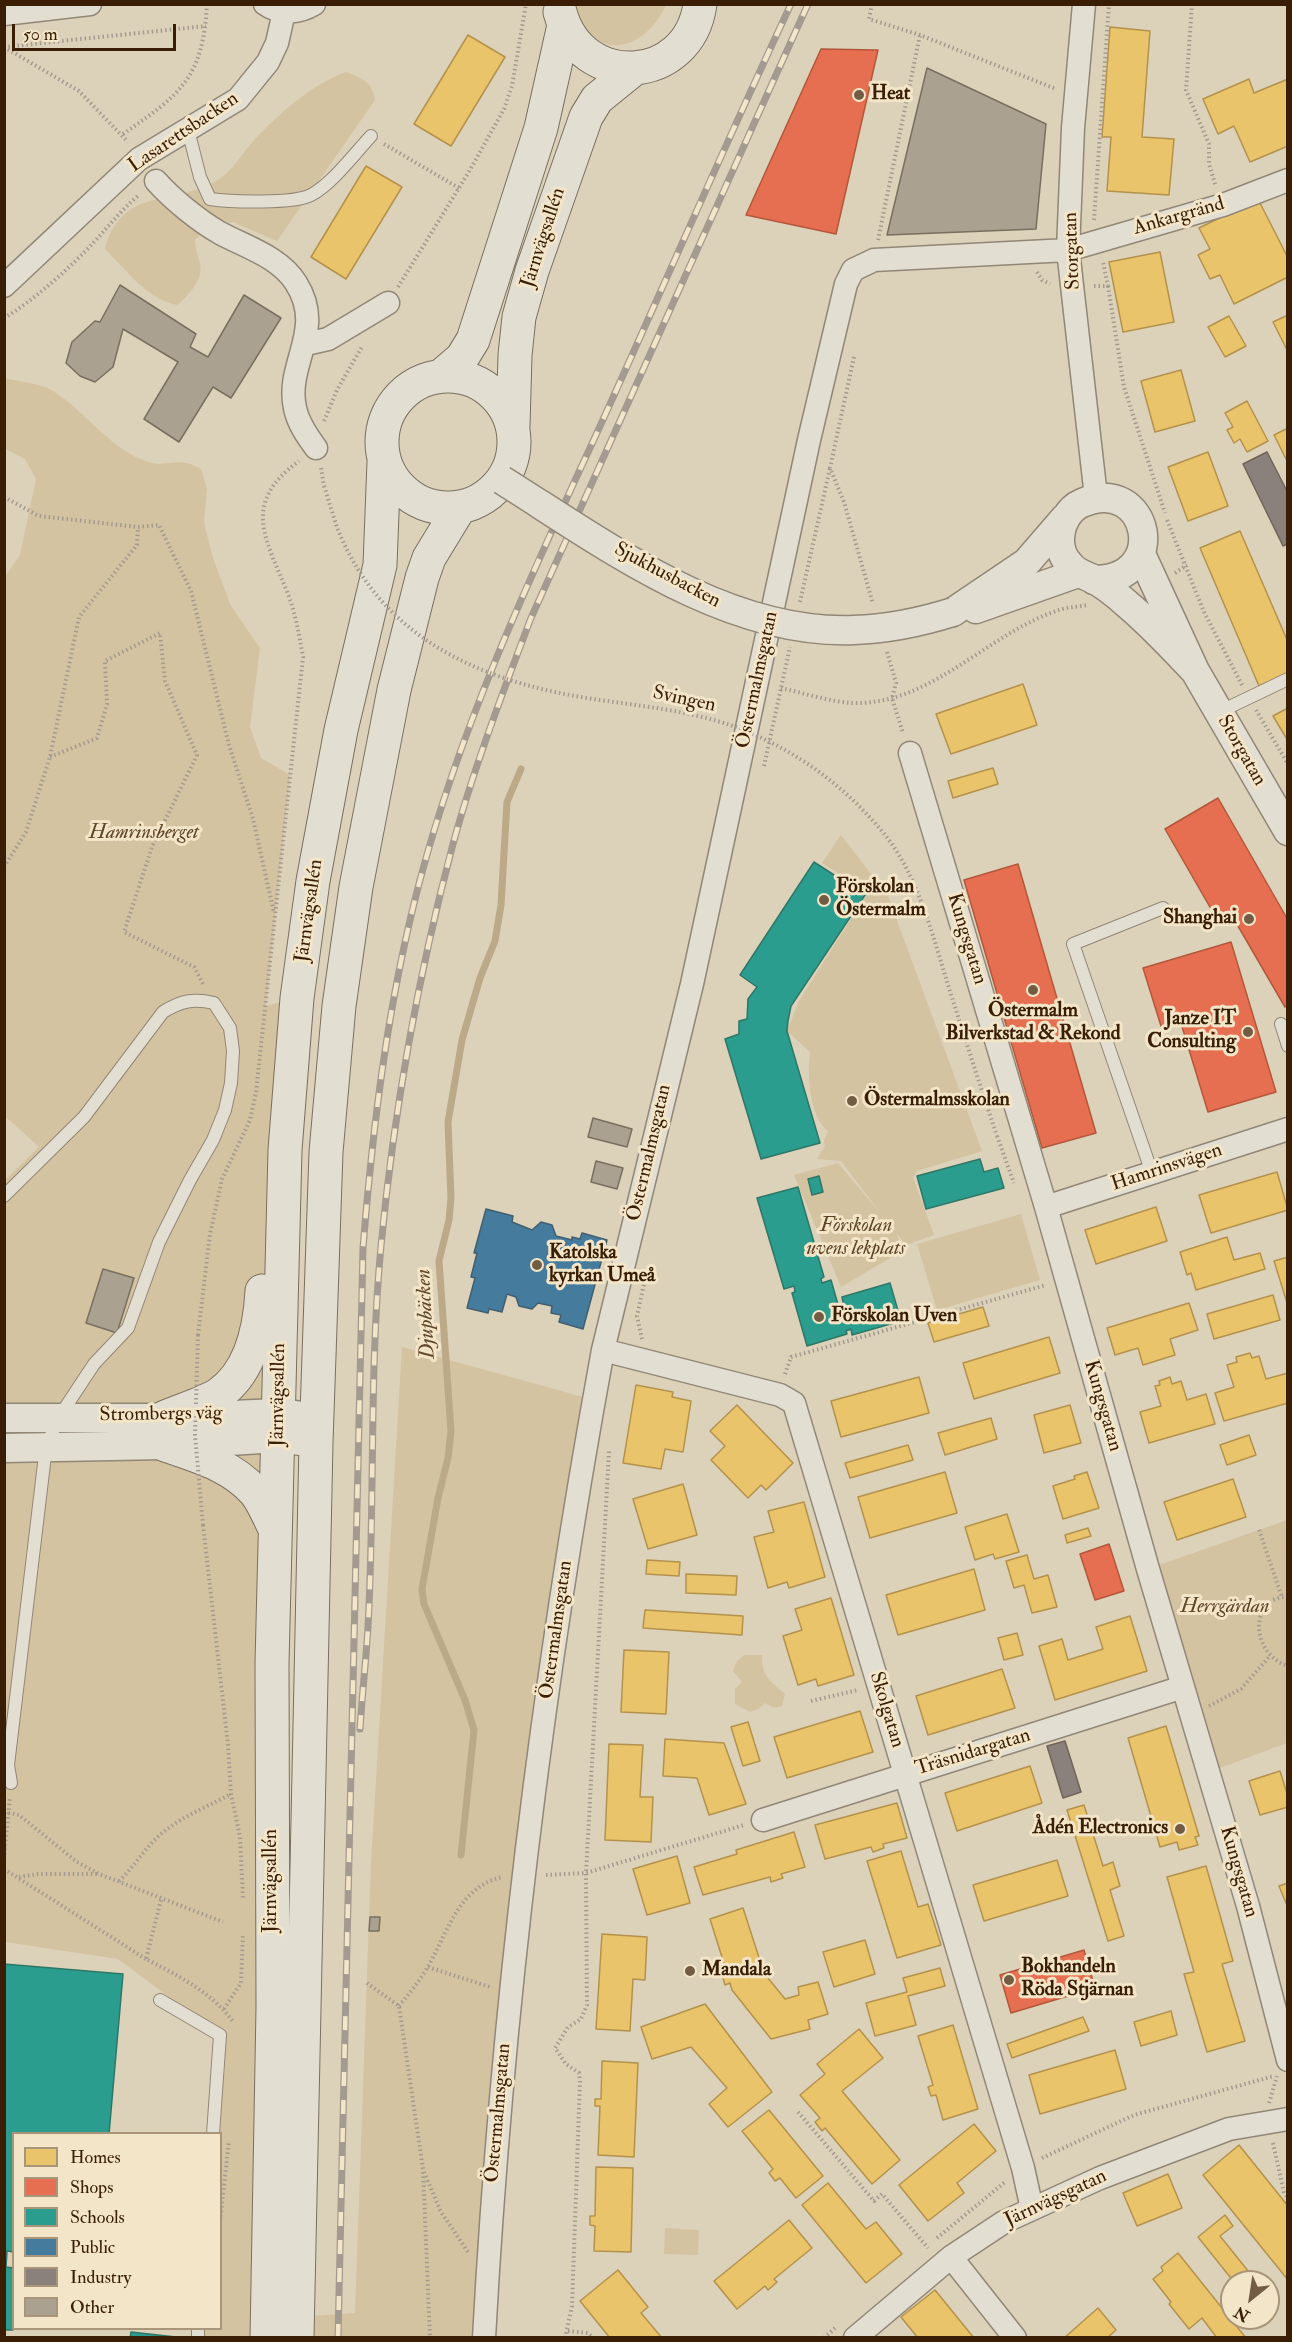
<!DOCTYPE html>
<html>
<head>
<meta charset="utf-8">
<style>
  body { margin:0 }
  #map { position:relative; width:1292px; height:2342px; overflow:hidden; background:#dcd1b9; font-family:"IM FELL Double Pica",serif }
  canvas { display:block }
  .frame { position:absolute; inset:0; border:6px solid #391e05; pointer-events:none }
  .legend { position:absolute; left:12px; top:2132px; width:210px; height:198px; box-sizing:border-box; background:#f2e5c8; border:2px solid #a8957a; margin:0; padding:8px 10px; list-style:none; font-size:18px; color:#391e05 }
  .legend li { display:flex; align-items:center; gap:12px; height:30px }
  .legend b { width:30px; border:2px solid #a8957a }
  .north { position:absolute; left:1220px; top:2270px; width:60px; height:60px; box-sizing:border-box; background:#f2e5c8; border:2px solid #a8957a; border-radius:50%; rotate:210deg; font-size:16px; font-weight:700; line-height:24px; text-align:center; color:#391e05 }
  .north::after { content:''; display:block; margin:auto; width:21px; height:27px; background:#725d44; clip-path:polygon(50% 0,100% 100%,50% 72%,0 100%) }
  .scale { position:absolute; left:12px; top:24px; width:164px; height:27px; box-sizing:border-box; border:3px solid #391e05; border-top:0; padding-left:8px; font-size:18px; line-height:21px; white-space:nowrap; color:#391e05; -webkit-text-stroke:4px #f2e5c8; paint-order:stroke }
</style>
</head>
<body>
<div id="map">
<canvas width="1292" height="2342"></canvas>
<div class="frame"></div>
<ul class="legend">
<li><b style="height:16px;background:#e9c46a"></b>Homes</li>
<li><b style="height:16px;background:#e76f51"></b>Shops</li>
<li><b style="height:16px;background:#2a9d8f"></b>Schools</li>
<li><b style="height:16px;background:#457b9d"></b>Public</li>
<li><b style="height:16px;background:#8a817c"></b>Industry</li>
<li><b style="height:16px;background:#aba190"></b>Other</li>
</ul>
<div class="north">N</div>
<div class="scale">50 m</div>
</div>
<script>
const ctx = document.querySelector('canvas').getContext('2d');
ctx.lineJoin = 'round';
function paint(path, color) {
  ctx.fillStyle = color;
  ctx.fill(path, 'evenodd');
}
function stroke(path, color, width, dash) {
  ctx.strokeStyle = color;
  ctx.lineWidth = width;
  ctx.lineCap = dash ? 'butt' : 'round';
  ctx.setLineDash(dash || []);
  ctx.stroke(path);
}
function drawText(font, color, halo, rows, align = 'center') {
  ctx.font = font + ' "IM FELL Double Pica",serif';
  ctx.lineWidth = 6;
  ctx.setLineDash([]);
  ctx.textBaseline = 'middle';
  ctx.strokeStyle = halo;
  ctx.fillStyle = color;
  for (const [text, x, y, turn = 0] of rows) {
    ctx.save();
    ctx.translate(x, y);
    ctx.rotate((+turn || 0) * Math.PI / 180);
    ctx.textAlign = isNaN(turn) ? turn : align;
    if (halo) ctx.strokeText(text, 0, 0);
    ctx.fillText(text, 0, 0);
    ctx.restore();
  }
}
paint(new Path2D(`
  M576,5H666C644,53 591,64 576,5Z
  M346,72C363,78 372,82 375,100L277,241L233,222L204,231L195,240C195,249 198,255 200,264C204,279 188,296 177,305C147,299 126,270 105,249C121,187 171,206 214,182C232,173 242,153 255,139C281,112 311,85 346,72Z
  M5,378C19,382 41,383 53,391C85,411 112,451 148,462C168,468 177,455 201,469L207,489L204,523L213,558L231,606L260,648L250,727L261,758L290,775L266,1006L297,998L267,2319L355,2313L371,1863L402,1347L594,1400L561,1598L484,2337H198L199,2329L220,2328V2134L213,2133L220,2035L118,1959L5,1942L4,1181L39,1147L7,1118L5,1119L4,578L20,555L36,479L25,459L5,449ZM103,1269L133,1278L86,1323Z
  M841,835L888,896L982,1151L917,1171L913,1177L934,1235L906,1245L897,1234L900,1243L895,1255L841,1287L794,1175L838,1163L881,1214L841,1161L817,1159L825,1146L824,1141L828,1131C809,1117 807,1073 810,1052L787,1031L799,1001L868,892L822,863Z
  M1021,1214L1040,1280L937,1310L917,1244Z
  M1287,1520V1743L1209,1772L1148,1569Z
  M744,1655H762C761,1676 771,1682 785,1694L782,1706L774,1708L765,1703L758,1709L750,1712L735,1704V1689L742,1682L733,1671L737,1661Z
  M665,2228L699,2230L698,2255L664,2254Z`), '#d4c3a1');
const homes = new Path2D(`
  M1110,27L1150,31L1142,137L1174,139L1169,195L1107,191L1111,137H1102Z
  M468,35L505,57L451,146L414,124Z
  M1249,79L1254,93L1288,79V146L1250,162L1234,126L1218,134L1203,99Z
  M366,166L402,187L346,279L311,257Z
  M1258,199L1288,258V277L1234,304L1220,275L1210,279L1198,255L1210,249L1199,228Z
  M1160,252L1174,322L1123,332L1109,262Z
  M1288,315V352L1273,322Z
  M1229,316L1246,346L1225,357L1208,327Z
  M1181,370L1195,421L1155,432L1141,381Z
  M1247,401L1268,441L1247,452L1240,439L1234,443L1227,430L1233,427L1225,413Z
  M1288,428V463L1274,435Z
  M1208,452L1228,506L1188,521L1168,467Z
  M1240,531L1288,642V673L1259,686L1200,548Z
  M1023,684L1037,725L951,754L936,714Z
  M1288,708V741L1273,716Z
  M993,768L998,784L953,798L948,781Z
  M1277,1172L1288,1210L1211,1233L1199,1195Z
  M1156,1207L1167,1241L1096,1264L1085,1230Z
  M1227,1237L1234,1260L1260,1253L1265,1269L1196,1290L1191,1273L1187,1275L1180,1252Z
  M1288,1257V1306L1274,1261Z
  M1273,1295L1280,1320L1214,1339L1207,1314Z
  M1189,1303L1198,1330L1170,1339L1175,1355L1143,1365L1138,1348L1115,1355L1107,1328Z
  M983,1307L989,1326L934,1342L928,1323Z
  M1049,1337L1060,1373L974,1399L963,1363Z
  M1250,1353L1252,1358L1259,1356L1266,1379L1288,1373V1403L1224,1421L1215,1393L1234,1387L1227,1365L1237,1362L1236,1357Z
  M919,1377L929,1413L841,1437L831,1401Z
  M1170,1377L1172,1384L1181,1381L1187,1400L1206,1394L1215,1424L1149,1443L1140,1412L1161,1406L1155,1386L1160,1385L1159,1381Z
  M636,1385L673,1392L672,1397L691,1401L683,1452L665,1449L661,1469L623,1463Z
  M737,1405L793,1463L766,1490L761,1485L748,1498L711,1460L725,1446L710,1431Z
  M1070,1405L1081,1443L1044,1453L1034,1415Z
  M991,1418L997,1439L945,1455L938,1433Z
  M1249,1435L1256,1455L1227,1465L1220,1445Z
  M908,1445L913,1460L850,1478L845,1463Z
  M945,1472L957,1513L870,1538L858,1497Z
  M1087,1472L1099,1508L1063,1519L1053,1486L1075,1479L1074,1476Z
  M1233,1479L1246,1517L1177,1540L1164,1502Z
  M683,1484L697,1535L648,1549L633,1499Z
  M804,1502L825,1577L789,1588L787,1582L768,1588L754,1537L774,1532L768,1511Z
  M1007,1514L1019,1552L995,1559L993,1554L975,1560L965,1527Z
  M1088,1528L1091,1536L1067,1543L1065,1535Z
  M1027,1555L1034,1579L1048,1575L1057,1607L1032,1613L1024,1585L1014,1588L1006,1561Z
  M647,1560L680,1562L679,1576L646,1574Z
  M974,1569L985,1610L898,1635L886,1595Z
  M686,1574L737,1576L736,1595L686,1593Z
  M831,1598L854,1675L818,1686L816,1679L798,1685L783,1636L802,1630L795,1609Z
  M645,1610L743,1616L742,1635L643,1628Z
  M1130,1616L1147,1671L1055,1700L1039,1646L1062,1639L1068,1660L1103,1649L1096,1627Z
  M1017,1633L1023,1655L1004,1660L998,1638Z
  M624,1650L669,1652L666,1714L621,1712Z
  M1002,1669L1015,1708L928,1735L916,1696Z
  M860,1711L873,1752L787,1778L774,1737Z
  M748,1722L760,1761L743,1766L731,1727Z
  M1166,1726L1199,1836L1195,1837L1198,1845L1179,1850L1177,1842L1160,1847L1128,1738Z
  M665,1739L724,1743L746,1804L709,1815L697,1778L663,1776Z
  M609,1744L643,1745L640,1797H653L651,1842L605,1840Z
  M1030,1766L1042,1803L957,1831L945,1793Z
  M1280,1771L1288,1797V1807L1260,1815L1249,1781Z
  M897,1803L907,1838L883,1844L884,1848L873,1852L871,1847L825,1859L815,1825Z
  M1084,1805L1103,1866L1113,1862L1120,1886L1110,1890L1124,1936L1108,1941L1067,1810Z
  M794,1832L805,1867L781,1874L783,1878L771,1882L770,1877L703,1895L694,1867L737,1854L736,1850Z
  M901,1851L918,1907L928,1904L941,1945L897,1958L867,1861Z
  M677,1856L690,1903L647,1915L633,1869Z
  M1057,1860L1068,1896L984,1921L973,1885Z
  M1206,1866L1233,1961L1222,1964L1245,2041L1207,2052L1184,1974L1194,1972L1167,1877Z
  M1288,1883V1908L1279,1886Z
  M743,1908L764,1973L785,1999L799,1995L798,1987L818,1982L828,2014L808,2020L810,2029L771,2039L732,1990L730,1983L725,1985L722,1975L727,1973L710,1919Z
  M602,1934L647,1937L645,1980L633,1979L630,2031L596,2029Z
  M865,1940L875,1974L834,1987L823,1952Z
  M940,1968L945,1986L908,1996L916,2025L875,2036L866,2003L907,1992L903,1978Z
  M705,2004L772,2092L728,2127L709,2104L727,2088L691,2047L652,2059L641,2027Z
  M1171,2011L1177,2035L1141,2046L1134,2022Z
  M1083,2017L1089,2031L1012,2058L1007,2044Z
  M953,2025L978,2109L943,2120L936,2095L931,2096L928,2087L933,2085L918,2036Z
  M859,2029L883,2058L842,2091L900,2160L872,2184L825,2128L822,2131L815,2122L820,2118L800,2095L825,2074L817,2064Z
  M1115,2050L1126,2089L1040,2114L1029,2075Z
  M602,2061L638,2063L634,2157L598,2155L600,2106H595V2099H601Z
  M769,2110L823,2176L796,2198L780,2178L775,2181L769,2173L773,2169L742,2131Z
  M974,2124L996,2151L957,2183L964,2193L928,2221L899,2185Z
  M1239,2145L1288,2206V2280L1203,2175Z
  M596,2167L633,2168L631,2252L594,2251L595,2226L590,2225V2216H595Z
  M1168,2174L1182,2208L1137,2226L1123,2193Z
  M828,2183L866,2229L876,2222L902,2254L866,2283L802,2205Z
  M1225,2215L1233,2226L1220,2236L1257,2282H1234L1198,2237Z
  M789,2220L812,2248L774,2279L777,2282L768,2290L765,2286L737,2309L714,2281Z
  M1178,2253L1246,2338H1217L1202,2318L1189,2329L1169,2304L1171,2302L1153,2279L1163,2271L1161,2267Z
  M618,2270L648,2307L641,2313L662,2338H610L580,2301Z
  M935,2290L974,2338H918L901,2317Z
  M1098,2308L1116,2330L1107,2338H1064Z`);
paint(homes, '#e9c46a');
stroke(homes, '#b4924c', 1.5);
const shops = new Path2D(`
  M821,49L878,50L836,234L746,215Z
  M1218,798L1288,920V1005L1285,1007L1231,914L1218,921L1165,829Z
  M1018,864L1096,1133L1042,1148L964,880Z
  M1231,942L1276,1092L1208,1112L1180,1020L1161,1026L1143,968Z
  M1109,1544L1124,1591L1095,1600L1080,1554Z
  M1084,1950L1095,1988L1011,2013L1000,1975Z`);
paint(shops, '#e76f51');
stroke(shops, '#b3573a', 1.5);
const schools = new Path2D(`
  M814,862L865,895L791,1006L788,1021L787,1031L820,1143L761,1159L725,1039L739,1034V1021L747,1019L748,999L757,987L740,975Z
  M980,1159L984,1172L998,1168L1004,1188L926,1209L917,1176Z
  M819,1176L823,1192L812,1195L808,1179Z
  M798,1187L824,1277L821,1279L822,1283L831,1280L839,1308L844,1307L842,1297L890,1283L901,1321L852,1335L851,1329L846,1331L847,1334L807,1346L792,1293L795,1292L794,1286L784,1289L757,1198Z
  M4,1964L123,1974L109,2134H14V2252L7,2251L6,2267L14,2268L13,2330H4Z
  M131,2332L185,2338H130Z`);
paint(schools, '#2a9d8f');
stroke(schools, '#2e7766', 1.5);
const public = new Path2D(`
  M486,1209L513,1216L512,1222L532,1230L541,1222L552,1225L556,1236L572,1240V1237L580,1239L582,1233L607,1240L583,1329L559,1322L561,1315L551,1313L552,1306L538,1303L532,1309L519,1306L516,1297L507,1294L502,1312L489,1309L488,1313L467,1308L475,1278L471,1277L477,1253H474Z`);
paint(public, '#457b9d');
stroke(public, '#415f6f', 1.5);
const industry = new Path2D(`
  M1267,452L1288,493V544L1283,546L1243,464Z
  M1065,1741L1081,1792L1063,1798L1047,1746Z`);
paint(industry, '#8a817c');
stroke(industry, '#726358', 1.5);
stroke(new Path2D(`
  M461,1855L474,1730L465,1700L424,1604L422,1589L438,1498L448,1458L451,1431L439,1261L449,1220L451,1198L448,1122L462,1040L480,978L495,941L501,905L507,802L521,769`), '#bca987', 7);
const building = new Path2D(`
  M927,68L1046,124L1036,229L887,235Z
  M120,285L196,334L190,347L208,357L244,295L281,318L231,398L213,387L179,442L144,419L178,362L123,329L113,367L95,382L80,376L66,363L72,342L95,321L100,322Z
  M593,1118L632,1129L627,1147L588,1137Z
  M596,1161L623,1168L617,1189L591,1182Z
  M103,1269L134,1278L117,1333L86,1323Z
  M370,1917H380L379,1931H369Z`);
paint(building, '#aba190');
stroke(building, '#796f5f', 1.5);
const service = new Path2D(`
  M188,130L200,177L210,199C230,202 294,204 311,195C332,184 355,153 371,136
  M1219,712L1288,679
  M1281,1024L1288,1046
  M1152,1173L1073,944L1163,908
  M4,1196L84,1117L163,1012C181,1001 193,998 214,1003L230,1028L233,1051L231,1083L225,1110L213,1140L190,1180L159,1242L128,1328L94,1364L59,1417L46,1447L8,1765L11,1783
  M160,2000L220,2035L213,2134
  M198,2338V2328`);
const minor = new Path2D(`
  M265,4C280,15 299,13 314,4
  M1084,4L1073,128L1068,250L1096,497
  M4,14L90,4
  M156,181C172,199 199,221 220,233C246,247 280,257 296,283C326,330 285,364 295,408C298,423 307,436 316,448
  M4,286L139,159L238,99L268,62L277,43L284,12
  M306,344L328,339L388,303
  M910,753L1046,1207L1148,1569L1248,1906L1288,2060
  M1046,1207L1288,1129
  M603,1350L780,1395L794,1403L1023,2168L1032,2209
  M763,1820L1183,1687
  M951,2257L1015,2338
  M484,2338C502,2006 543,1677 603,1350L692,984L809,440L846,284L853,270L874,260L1068,250L1223,205L1288,180
  M855,2338L951,2257L1004,2222L1100,2178L1229,2129L1288,2119`);
const tertiary = new Path2D(`
  M1141,554L1195,671L1288,831
  M1094,580C1172,580 1149,474 1082,503C1068,509 1060,525 1060,540C1060,549 1064,559 1070,565C1076,573 1085,575 1093,579C1105,585 1117,595 1127,604C1151,624 1173,648 1195,671
  M976,609L1078,573
  M953,612L1027,562L1065,518
  M4,1418H163L278,1413L318,1418
  M4,1448L165,1445L278,1438L316,1443`);
const secondary = new Path2D(`
  M560,12C581,91 689,85 700,4
  M441,376L462,358L473,340L541,128L564,25
  M382 442a66 66 0 1 1 132 0a66 66 0 1 1-132 0Z
  M513,426L515,355L519,317L532,271L586,117L597,99L634,69
  M163,1418C181,1410 203,1404 219,1394C252,1371 260,1327 262,1291
  M165,1445C197,1456 231,1465 255,1492C263,1502 269,1517 275,1529
  M267,2338L273,2008L272,1663L285,1150L297,998L313,881L341,730L380,565L384,462
  M297,2338L316,1443L326,1152L339,1006L356,887L394,690L422,578L429,558L460,507`);
stroke(service, '#918776', 14);
stroke(minor, '#918776', 25);
stroke(tertiary, '#918776', 31);
stroke(secondary, '#796f5f', 35);
stroke(new Path2D(`
  M872,4L869,19L920,35L1056,89
  M1192,4L1186,90L1209,144V164L1216,187
  M4,47L79,91L128,142
  M4,47L206,26
  M123,134C181,94 203,78 207,4
  M384,144L459,188
  M1094,220L1109,4
  M878,240L920,35
  M1037,272L1042,280L1050,284
  M1094,286H1108L1103,262
  M1108,286L1124,387L1165,513
  M398,287L470,170L504,109L512,86L526,4
  M4,318C32,302 72,266 94,242C110,225 121,210 139,195
  M854,357L830,468L844,502L873,604
  M324,421L337,390L363,345
  M321,468L324,486
  M4,497L39,516L138,527L159,525L191,591L229,745L253,819L274,913
  M1167,520L1204,612L1242,685
  M1175,573L1187,565
  M800,602L830,468
  M887,652L896,683L892,698L903,733
  M781,688C804,693 830,702 853,703C931,705 986,635 1056,611C1066,607 1077,607 1088,605
  M1256,710L1288,764
  M50,757L97,738L107,704L105,661L160,633L165,681L197,755L152,847L124,932L194,967L203,984
  M764,766L790,647
  M4,867L26,832L50,757L79,617L137,545L138,527
  M997,1136L1014,1183
  M198,1335L210,1234L222,1179L250,1120L256,1092L303,657C299,635 296,615 288,594C266,539 240,504 299,461
  M642,1339L637,1316L647,1270
  M785,1374L791,1357L1046,1285
  M203,1525L228,1745L231,1794L240,1837L243,1899
  M1259,1530L1282,1597
  M1288,1597C1250,1596 1249,1653 1288,1666
  M811,1701L858,1690
  M1209,1706L1241,1689L1270,1656
  M4,1812L19,1815L77,1862L99,1874L223,1922
  M4,1859L10,1797
  M4,1869L146,1959
  M546,1875L586,1873L744,1825
  M19,1877L38,1874H98
  M119,1881C136,1865 147,1844 166,1830C185,1815 211,1805 231,1794
  M161,1900L146,1959C178,1976 212,1992 234,2023
  M428,1967L490,1987
  M367,1983L399,2006L423,2169L430,2338
  M399,2006C409,1994 419,1982 427,1968C448,1933 457,1888 502,1877
  M224,2009L241,1983L243,1934
  M1269,2103L1277,2076
  M798,2112L874,2201L882,2194L928,2248
  M1273,2143L1284,2193L1288,2198
  M1042,2158L1134,2115L1274,2076
  M424,2172L441,2212L468,2252
  M220,2221L229,2141
  M937,2238L1005,2182
  M568,2331L588,2333L593,2338
  M565,2338L572,2306L580,2081L579,2073L566,2064L555,2048L568,2027L581,2019L587,2005L586,1873L609,1451
  M824,2338L835,2328`), '#a39b90', 4, [1.5, 3]);
stroke(service, '#e3ded2', 12);
stroke(minor, '#e3ded2', 22);
stroke(tertiary, '#e3ded2', 28);
stroke(secondary, '#e3ded2', 33);
const rail = new Path2D(`
  M360,1729C362,1695 366,1661 368,1627C375,1501 369,1373 381,1246C394,1110 418,976 453,844C474,767 503,692 531,618L808,4
  M338,2338L363,1248C373,1124 388,1001 420,880C461,725 529,580 596,435C661,292 724,147 791,4`);
stroke(rail, '#a39b90', 7);
stroke(rail, '#f2e5c8', 4.5, [14]);
const tertiaryBridge = new Path2D(`
  M502,480C607,546 726,635 854,630C888,629 921,622 953,612`);
stroke(tertiaryBridge, '#918776', 31, []);
stroke(new Path2D(`
  M324,486C329,501 333,516 338,530C384,643 488,684 600,700C649,707 700,712 746,731C799,753 844,786 881,830C917,872 932,933 948,985C964,1035 980,1086 997,1136
  M198,1335L195,1435L203,1525`), '#a39b90', 4, [1.5, 3]);
stroke(tertiaryBridge, '#e3ded2', 28);
for (const [x, y, r, color] of [
  [859,95,6,"#725d44"],
  [824,900,6,"#725d44"],
  [1249,919,6,"#725d44"],
  [1033,990,6,"#725d44"],
  [1248,1032,6,"#725d44"],
  [852,1101,6,"#725d44"],
  [537,1265,6,"#725d44"],
  [819,1317,6,"#725d44"],
  [1180,1829,6,"#725d44"],
  [690,1971,6,"#725d44"],
  [1009,1980,6,"#725d44"]
]) {
  const dot = new Path2D();
  dot.arc(x, y, r, 0, 2 * Math.PI);
  ctx.fillStyle = color;
  ctx.fill(dot);
  stroke(dot, '#f2e5c8', 2);
}
drawText('bold 20px', '#391e05', '#f2e5c8', [
  ["Heat",871,95],
  ["Förskolan",836,888],
  ["Östermalm",836,911],
  ["Shanghai",1237,919,"right"],
  ["Östermalm",1033,1012,"center"],
  ["Bilverkstad & Rekond",1033,1035,"center"],
  ["Janze IT",1236,1020,"right"],
  ["Consulting",1236,1043,"right"],
  ["Östermalmsskolan",864,1101],
  ["Katolska",549,1254],
  ["kyrkan Umeå",549,1277],
  ["Förskolan Uven",831,1317],
  ["Ådén Electronics",1168,1829,"right"],
  ["Bokhandeln",1021,1968],
  ["Röda Stjärnan",1021,1991],
  ["Mandala",702,1971]
], 'left');
drawText('20px', '#391e05', '#f2e5c8', [
  ["Lasarettsbacken",184,133,-34],
  ["Ankargränd",1179,217,-16],
  ["Järnvägsallén",544,238,-72],
  ["Storgatan",1073,251,-92],
  ["Sjukhusbacken",667,576,28],
  ["Östermalmsgatan",758,680,-78],
  ["Svingen",684,700,12],
  ["Storgatan",1241,751,60],
  ["Järnvägsallén",310,911,-82],
  ["Kungsgatan",966,939,73],
  ["Östermalmsgatan",650,1153,-77],
  ["Hamrinsvägen",1167,1168,-18],
  ["Järnvägsallén",279,1395,-89],
  ["Kungsgatan",1102,1406,74],
  ["Strombergs väg",161,1415,-1],
  ["Östermalmsgatan",557,1630,-82],
  ["Skolgatan",886,1710,73],
  ["Träsnidargatan",973,1753,-17],
  ["Kungsgatan",1238,1872,74],
  ["Järnvägsallén",272,1881,-90],
  ["Östermalmsgatan",499,2113,-85],
  ["Järnvägsgatan",1056,2199,-25]
]);
drawText('italic 20px', '#5e4427', '#f2e5c8', [
  ["Hamrinsberget",144,834],
  ["Förskolan",856,1227],
  ["uvens lekplats",856,1250],
  ["Herrgärdan",1225,1608]
]);
drawText('italic 21px', '#62492b', '#f2e5c8', [
  ["Djupbäcken",427,1314,-93]
]);
</script>
</body>
</html>
